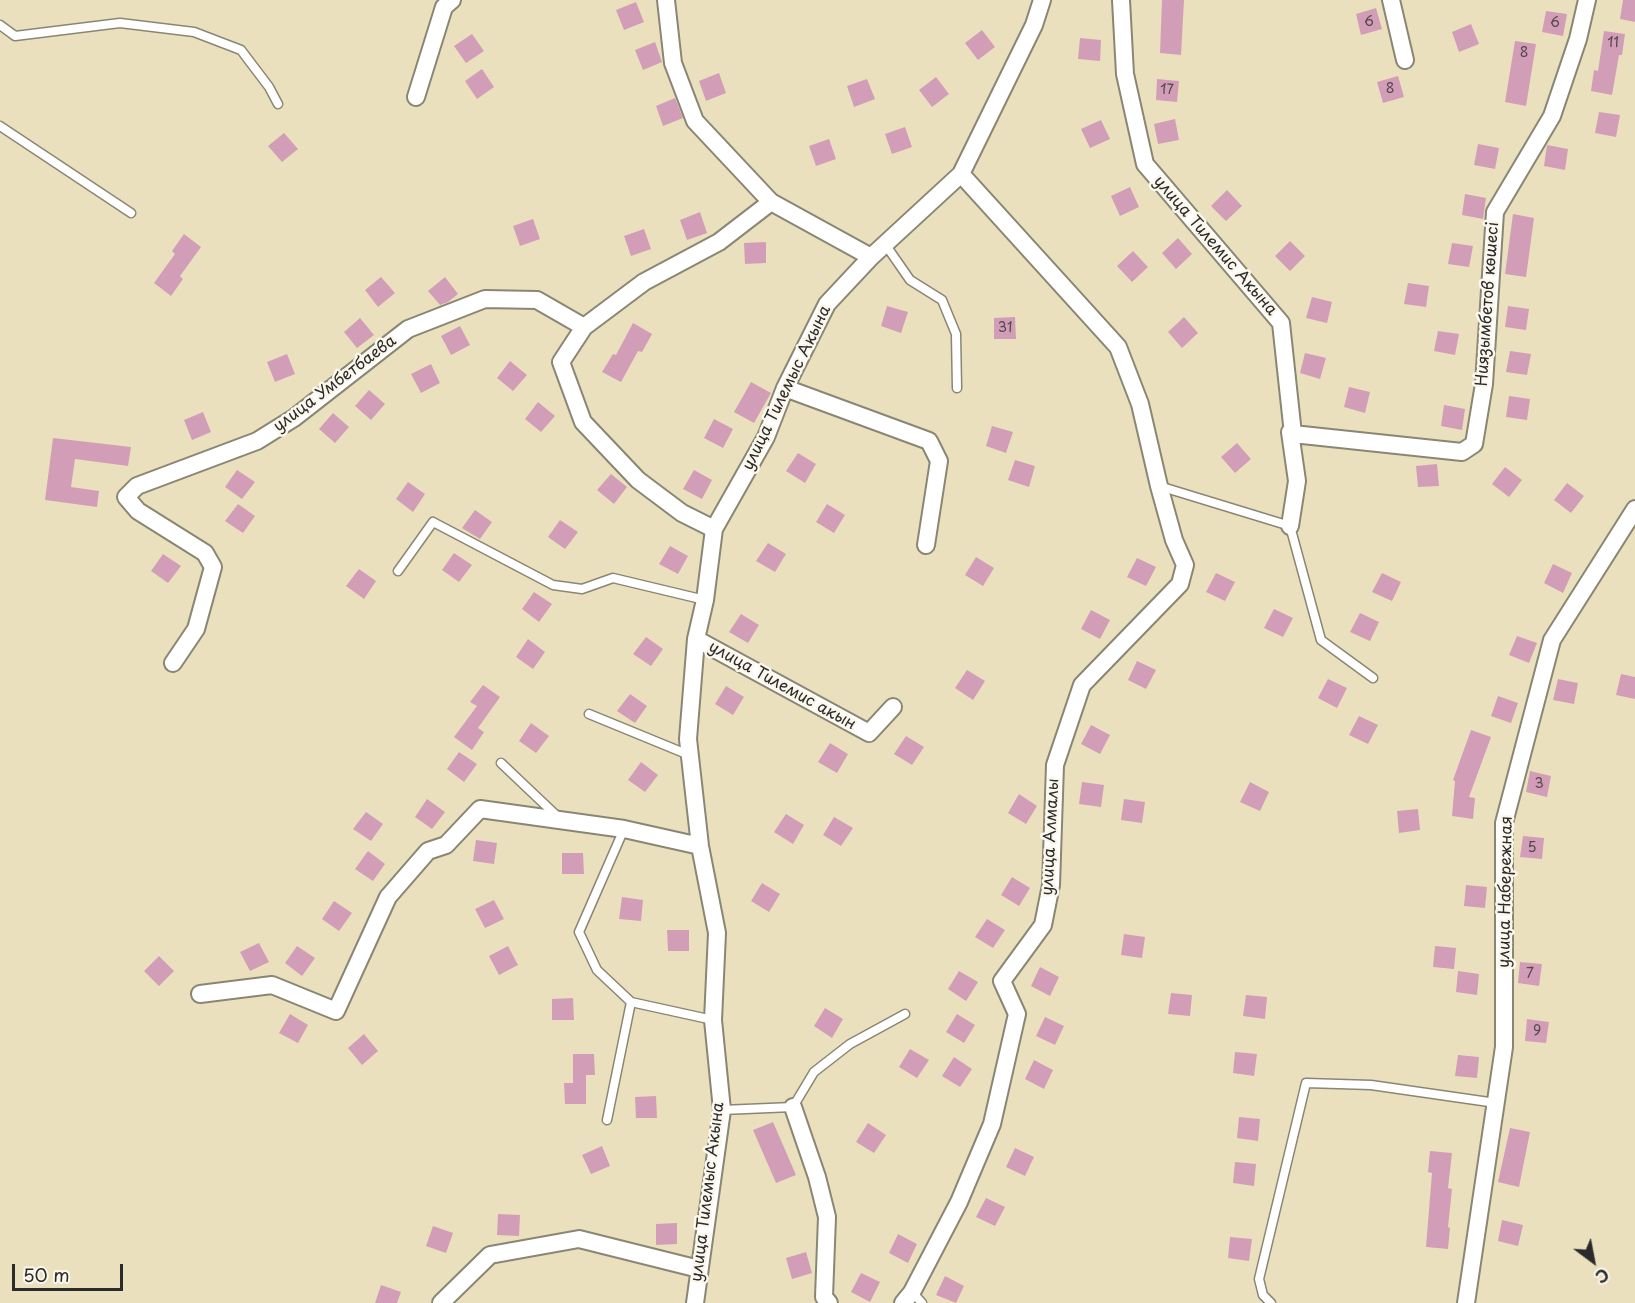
<!DOCTYPE html>
<html>
<head>
<meta charset="utf-8">
<style>
  body { margin:0 }
  #map { position:relative; width:1635px; height:1303px; overflow:hidden; background:#eae0be; font-family:"Playpen Sans",sans-serif }
  canvas { display:block }
  .north { position:absolute; left:1563px; top:1231px; width:60px; height:60px; -webkit-text-stroke:4px #fbf7ec; paint-order:stroke; rotate:148deg; font-size:16px; font-weight:700; line-height:24px; text-align:center; color:#2b2b2b }
  .north::after { content:''; display:block; margin:auto; width:21px; height:27px; background:#2b2b2b; clip-path:polygon(50% 0,100% 100%,50% 72%,0 100%) }
  .scale { position:absolute; left:12px; top:1264px; width:111px; height:27px; box-sizing:border-box; border:3px solid #2b2b2b; border-top:0; padding-left:8px; font-size:18px; line-height:21px; white-space:nowrap; color:#2b2b2b; -webkit-text-stroke:4px #fbf7ec; paint-order:stroke }
</style>
</head>
<body>
<div id="map">
<canvas width="1635" height="1303"></canvas>
<div class="north">С</div>
<div class="scale">50 m</div>
</div>
<script>
const ctx = document.querySelector('canvas').getContext('2d');
ctx.lineJoin = 'round';
function paint(path, color) {
  ctx.fillStyle = color;
  ctx.fill(path, 'evenodd');
}
function stroke(path, color, width, dash) {
  ctx.strokeStyle = color;
  ctx.lineWidth = width;
  ctx.lineCap = dash ? 'butt' : 'round';
  ctx.setLineDash(dash || []);
  ctx.stroke(path);
}
function drawText(font, color, halo, rows, align = 'center') {
  ctx.font = font + ' "Playpen Sans",sans-serif';
  ctx.lineWidth = 5;
  ctx.setLineDash([]);
  ctx.textBaseline = 'middle';
  ctx.strokeStyle = halo;
  ctx.fillStyle = color;
  for (const [text, x, y, turn = 0] of rows) {
    ctx.save();
    ctx.translate(x, y);
    ctx.rotate((+turn || 0) * Math.PI / 180);
    ctx.textAlign = isNaN(turn) ? turn : align;
    if (halo) ctx.strokeText(text, 0, 0);
    ctx.fillText(text, 0, 0);
    ctx.restore();
  }
}
paint(new Path2D(`
  M1162,0H1184L1181,55L1160,53Z
  M1623,0H1635V22L1620,19Z
  M636,2L644,22L624,30L616,10Z
  M1376,8L1382,29L1361,35L1356,14Z
  M1546,11L1567,14L1563,36L1542,32Z
  M1471,24L1479,44L1459,52L1452,32Z
  M982,30L995,47L978,60L965,43Z
  M1604,31L1625,34L1622,55H1619L1612,95L1591,91L1594,70L1598,71Z
  M472,34L484,51L466,63L454,46Z
  M1080,38L1101,40L1100,61L1078,59Z
  M1515,41L1536,44L1526,106L1505,102Z
  M655,42L662,62L643,70L635,50Z
  M482,69L494,87L477,99L465,81Z
  M719,73L726,93L706,101L699,81Z
  M1398,76L1404,97L1383,103L1377,82Z
  M936,77L949,94L932,107L919,90Z
  M867,79L875,99L854,107L847,86Z
  M1157,79L1179,81L1177,102L1156,100Z
  M675,98L683,118L663,126L656,106Z
  M1599,112L1620,115L1616,137L1595,133Z
  M1175,119L1179,140L1158,144L1154,124Z
  M1101,120L1110,139L1090,148L1081,129Z
  M905,127L912,147L892,154L885,134Z
  M284,133L298,149L282,162L268,146Z
  M829,139L836,159L816,166L809,146Z
  M1478,144L1499,148L1495,169L1474,165Z
  M1547,145L1568,149L1565,170L1544,166Z
  M1130,187L1139,207L1120,216L1111,196Z
  M1227,190L1242,206L1226,221L1211,206Z
  M1465,194L1486,198L1483,219L1462,215Z
  M700,212L707,233L687,240L680,220Z
  M1513,214L1534,218L1526,277L1505,274Z
  M533,219L540,239L520,246L513,226Z
  M644,229L651,249L631,256L624,236Z
  M184,234L201,247L180,276L183,279L171,296L154,283L175,254L172,251Z
  M1178,238L1192,254L1176,269L1162,253Z
  M1290,241L1305,256L1290,271L1275,256Z
  M766,242V263L745,264L744,243Z
  M1452,243L1473,246L1469,267L1448,264Z
  M1133,251L1148,267L1132,282L1117,266Z
  M381,277L395,293L378,307L365,290Z
  M445,277L458,294L448,302L440,305L428,291Z
  M1408,283L1429,286L1426,307L1404,304Z
  M1312,297L1332,302L1327,323L1306,318Z
  M887,306L908,312L901,333L881,326Z
  M1508,306L1529,309L1526,330L1505,327Z
  M1015,317L1016,339H994V318Z
  M1184,317L1198,333L1182,348L1168,332Z
  M360,318L374,335L357,348L344,332Z
  M633,323L652,334L642,352L638,351L621,382L602,372L613,354L616,355Z
  M460,326L470,345L451,355L441,336Z
  M1438,331L1459,334L1455,355L1434,351Z
  M1510,351L1531,354L1527,375L1506,372Z
  M1305,353L1326,358L1320,379L1300,373Z
  M287,354L295,374L275,382L267,362Z
  M510,361L527,375L513,391L497,378Z
  M431,364L440,383L421,393L411,374Z
  M751,382L771,393L754,423L734,412Z
  M1349,387L1370,392L1365,413L1344,407Z
  M369,390L385,404L371,420L355,406Z
  M1509,396L1530,399L1527,420L1506,417Z
  M538,402L555,416L541,432L525,419Z
  M1444,405L1465,409L1462,430L1441,426Z
  M203,412L211,432L192,440L184,420Z
  M333,413L349,427L335,443L319,429Z
  M714,419L733,429L723,448L704,438Z
  M992,426L1013,432L1006,453L986,446Z
  M53,438L131,447L128,466L75,459L71,487L99,491L97,507L45,500Z
  M1237,443L1251,459L1235,473L1221,457Z
  M798,453L816,464L805,483L786,471Z
  M1015,460L1035,466L1029,487L1008,480Z
  M1437,464L1439,486L1418,487L1416,466Z
  M1505,467L1522,480L1509,497L1492,484Z
  M237,470L255,482L242,499L225,487Z
  M694,470L712,480L702,499L683,489Z
  M611,474L627,487L614,504L597,490Z
  M408,482L425,494L413,512L396,499Z
  M1567,483L1584,496L1571,513L1554,500Z
  M238,504L255,516L243,533L225,521Z
  M827,504L845,515L834,533L816,522Z
  M475,510L492,522L480,539L462,528Z
  M560,520L578,532L565,549L548,537Z
  M768,543L786,554L775,572L756,561Z
  M670,546L688,556L678,574L659,564Z
  M454,553L472,565L459,582L442,570Z
  M163,554L181,566L168,583L151,571Z
  M976,557L994,568L983,586L965,575Z
  M1137,558L1156,567L1146,586L1127,577Z
  M1553,564L1572,573L1563,593L1544,583Z
  M359,569L376,581L364,599L346,586Z
  M1216,573L1235,582L1225,601L1206,592Z
  M1382,573L1401,582L1392,601L1372,592Z
  M534,592L552,604L539,622L522,609Z
  M1274,609L1293,618L1283,637L1264,628Z
  M1091,610L1110,620L1100,639L1081,629Z
  M1360,613L1379,622L1370,641L1350,632Z
  M741,614L759,625L748,643L729,632Z
  M1517,636L1537,643L1529,663L1509,655Z
  M646,637L663,649L651,666L633,654Z
  M528,639L545,652L533,669L516,657Z
  M1137,661L1156,670L1146,689L1128,680Z
  M967,670L985,681L973,700L955,688Z
  M1621,674L1635,677V699L1616,695Z
  M1328,679L1347,688L1337,708L1318,698Z
  M1558,679L1578,683L1574,704L1553,700Z
  M483,685L500,697L478,728L484,732L472,750L454,737L477,706L470,702Z
  M726,686L744,697L733,715L715,704Z
  M630,694L647,706L635,723L617,711Z
  M1498,696L1518,703L1511,723L1491,716Z
  M1359,716L1378,725L1368,744L1349,735Z
  M531,723L549,736L536,753L519,741Z
  M1091,725L1110,735L1100,754L1081,744Z
  M1471,730L1491,737L1469,797L1475,798L1473,819L1452,816L1455,781L1453,780Z
  M906,736L924,747L912,765L894,754Z
  M830,743L848,754L837,773L818,762Z
  M459,752L477,764L464,782L447,769Z
  M641,762L658,775L645,792L628,780Z
  M1530,771L1551,776L1547,797L1526,792Z
  M1082,782L1104,785L1101,807L1079,804Z
  M1250,782L1269,792L1260,811L1240,802Z
  M1019,794L1037,806L1026,824L1008,813Z
  M427,799L445,812L432,829L415,817Z
  M1124,799L1145,802L1142,823L1121,820Z
  M1418,809L1420,830L1399,833L1397,811Z
  M366,812L383,824L371,841L353,829Z
  M786,814L804,825L793,844L774,832Z
  M834,817L853,828L841,846L823,835Z
  M1523,836L1544,838L1542,859L1520,857Z
  M476,840L497,843L494,864L473,861Z
  M368,851L385,864L373,881L355,869Z
  M562,853H583L584,874H562Z
  M1012,877L1030,888L1019,906L1001,895Z
  M762,883L780,894L769,912L751,901Z
  M1466,885L1487,887L1485,908L1464,906Z
  M622,897L643,900L641,921L619,919Z
  M494,900L504,919L485,928L475,909Z
  M334,901L352,913L339,931L322,919Z
  M987,919L1005,930L993,948L975,937Z
  M667,930H689V951H668Z
  M1124,934L1145,937L1142,958L1121,955Z
  M259,943L269,962L250,971L240,952Z
  M297,946L315,958L302,976L285,963Z
  M508,946L518,965L499,975L489,956Z
  M1435,946L1456,948L1454,969L1433,967Z
  M159,956L174,971L159,986L144,971Z
  M1520,962L1542,964L1539,986L1518,983Z
  M1040,967L1059,977L1050,996L1031,986Z
  M959,971L978,982L966,1001L948,989Z
  M1458,971L1479,974L1477,995L1456,992Z
  M1171,993L1192,995L1190,1016L1168,1014Z
  M1246,995L1267,997L1265,1019L1243,1016Z
  M573,998L574,1020H552V999Z
  M825,1008L843,1019L832,1038L814,1026Z
  M290,1014L308,1025L298,1043L279,1033Z
  M957,1014L975,1025L964,1043L946,1032Z
  M1045,1017L1064,1026L1055,1045L1036,1036Z
  M1527,1019L1549,1022L1546,1043L1525,1041Z
  M364,1034L378,1051L362,1065L348,1048Z
  M910,1049L929,1060L917,1078L899,1067Z
  M1235,1052L1257,1054L1254,1076L1233,1073Z
  M573,1054H594L595,1075H586V1104H565L564,1083H573Z
  M1458,1055L1479,1057L1477,1078L1455,1076Z
  M954,1057L972,1069L960,1087L942,1076Z
  M1034,1060L1053,1070L1044,1089L1025,1079Z
  M656,1096L657,1118H636L635,1097Z
  M1239,1117L1260,1119L1258,1141L1237,1138Z
  M773,1122L796,1175L776,1183L753,1130Z
  M868,1123L886,1135L874,1153L856,1142Z
  M1510,1128L1530,1132L1519,1187L1498,1182Z
  M602,1146L610,1166L591,1174L582,1155Z
  M1015,1148L1034,1157L1025,1176L1006,1167Z
  M1430,1151L1452,1153L1448,1188L1452,1189L1448,1227L1450,1228L1448,1249L1426,1247L1432,1173L1428,1172Z
  M1235,1162L1256,1164L1254,1186L1233,1183Z
  M986,1198L1005,1207L995,1226L976,1217Z
  M498,1214L520,1215L519,1236L497,1235Z
  M1502,1220L1523,1225L1518,1246L1498,1241Z
  M677,1223V1244L656,1245V1224Z
  M433,1226L453,1233L446,1253L426,1246Z
  M898,1234L917,1244L908,1263L889,1253Z
  M1230,1237L1252,1239L1249,1261L1228,1258Z
  M806,1252L812,1273L792,1279L786,1258Z
  M861,1273L880,1282L870,1302L851,1292Z
  M945,1276L964,1286L956,1303L936,1295Z
  M381,1285L401,1292L397,1303H375Z`), '#d29eb7');
const lane = new Path2D(`
  M0,25L15,36L120,23L194,32L241,50L269,87L278,104
  M0,126L131,213
  M885,244L910,280L942,300L956,334L957,388
  M1159,486L1290,526L1321,640L1373,678
  M398,571L433,522L553,585L582,589L613,578L705,600
  M589,714L689,755
  M501,763L559,818
  M624,829L579,932L597,970L631,1002L713,1020
  M722,1110L793,1107L814,1072L850,1044L905,1014
  M607,1120L631,1002
  M912,1292L922,1303
  M1271,1303L1263,1295L1259,1279L1306,1083L1371,1085L1496,1103`);
const street = new Path2D(`
  M666,0L673,63L695,121L771,202
  M1121,0L1125,74L1145,164L1281,323L1293,434L1290,432L1297,481L1290,526
  M1391,0L1405,60
  M416,97L444,7L452,0
  M785,388L929,441L939,461L926,545
  M1293,434L1462,452L1474,444L1484,384L1495,212L1552,116L1578,39L1587,0
  M714,529L682,513L638,480L583,422L561,362L584,327L644,282L719,242L771,202L871,257
  M696,639L869,733L893,707
  M173,663L196,629L213,567L205,553L138,511L126,497L137,486L257,441L294,418L408,329L485,299L537,300L584,327
  M200,994L272,985L336,1011L388,897L428,851L446,845L480,809L624,829L700,846
  M793,1107L817,1177L827,1217L824,1297L829,1303
  M441,1303L490,1255L579,1239L699,1269
  M695,1303L722,1110L713,1020L717,933L700,846L688,739L696,639L705,600L714,529L766,437L785,388L827,304L871,257L961,174L1034,25L1042,0
  M903,1303L912,1292L959,1202L992,1124L1017,1014L1002,981L1043,925L1051,885L1055,765L1082,685L1180,584L1185,565L1174,540L1159,486L1140,404L1118,347L961,174
  M1466,1303L1504,1047V823L1552,640L1635,509`);
stroke(lane, '#8a8674', 11);
stroke(street, '#8a8674', 20);
stroke(lane, '#fff', 8);
stroke(street, '#fff', 16);
drawText('14px', '#55484e', null, [
  ["6",1369,22],
  ["6",1555,23],
  ["11",1613,43],
  ["8",1524,53],
  ["8",1390,89],
  ["17",1167,90],
  ["31",1005,328],
  ["3",1539,784],
  ["5",1532,848],
  ["7",1530,974],
  ["9",1537,1031]
]);
drawText('16px', '#2b2b2b', '#fbf7ec', [
  ["улица Тилемис Акына",1215,246,49],
  ["Ниязымбетов көшесі",1488,304,-86],
  ["улица Умбетбаева",335,384,-37],
  ["улица Тилемыс Акына",787,388,-64],
  ["улица Тилемис акын",782,686,29],
  ["улица Алмалы",1051,837,-87],
  ["улица Набережная",1506,892,-89],
  ["улица Тилемыс Акына",708,1192,-83]
]);
</script>
</body>
</html>
